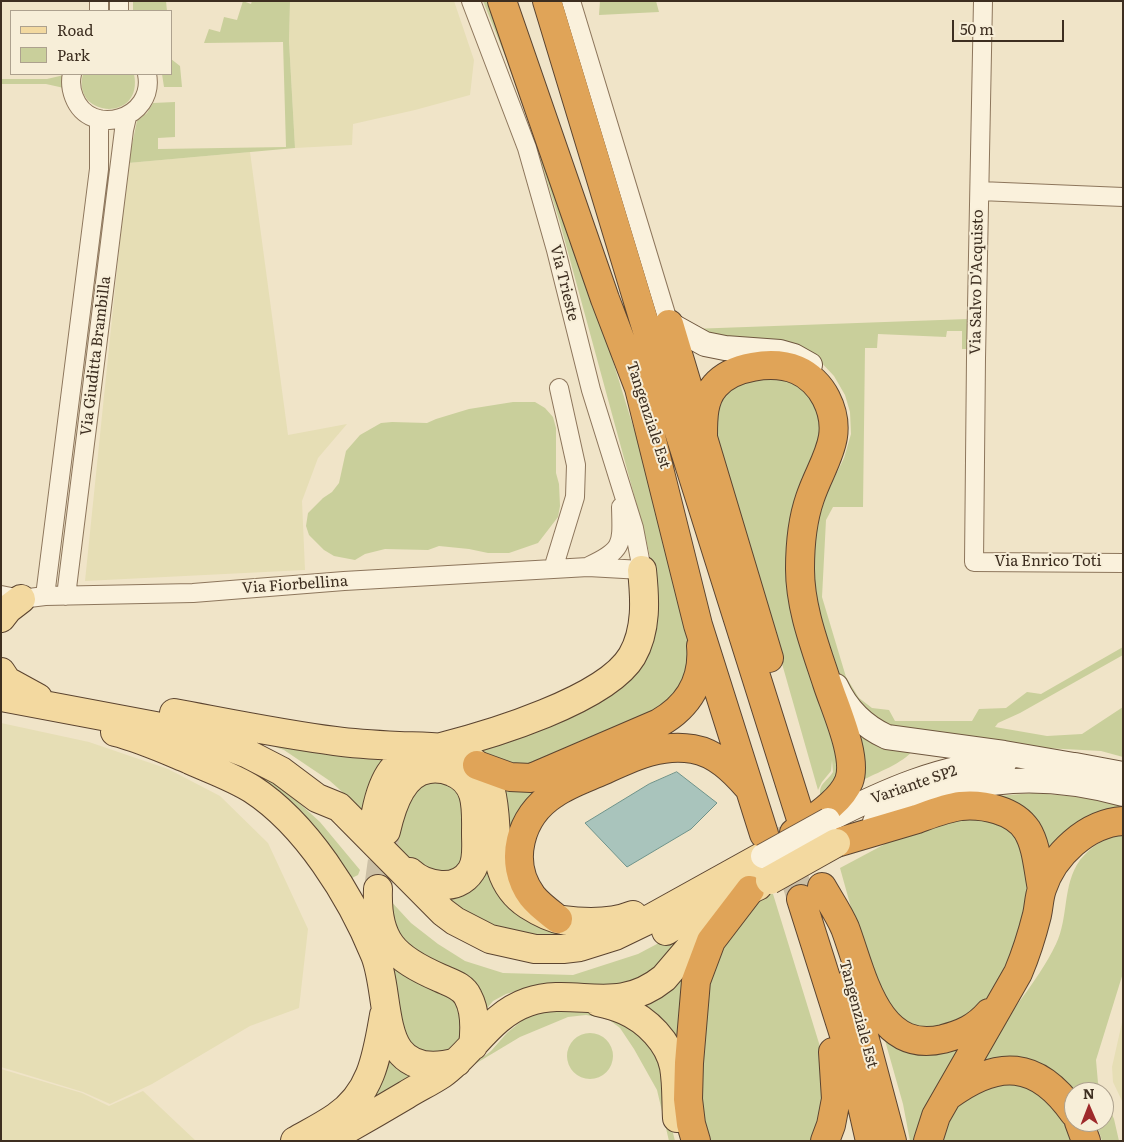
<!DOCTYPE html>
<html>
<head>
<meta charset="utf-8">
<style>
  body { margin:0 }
  #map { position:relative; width:1124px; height:1142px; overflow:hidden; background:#f0e4c8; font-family:Literata,serif }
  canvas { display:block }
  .frame { position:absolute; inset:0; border:2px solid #3d2e20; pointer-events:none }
  .legend { position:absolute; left:10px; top:10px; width:162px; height:65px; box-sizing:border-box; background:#f7eed8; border:1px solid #ada18e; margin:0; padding:6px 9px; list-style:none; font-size:15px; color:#3d2e20 }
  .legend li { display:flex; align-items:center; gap:10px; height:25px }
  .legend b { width:25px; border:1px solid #ada18e }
  .north { position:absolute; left:1064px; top:1082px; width:50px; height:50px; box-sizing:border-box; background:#f7eed8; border:1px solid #ada18e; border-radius:50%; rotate:359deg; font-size:14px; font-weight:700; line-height:20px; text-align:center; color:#3d2e20 }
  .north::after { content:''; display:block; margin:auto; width:18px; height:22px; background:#9e2a2b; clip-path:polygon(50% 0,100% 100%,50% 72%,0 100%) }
  .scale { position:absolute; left:952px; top:20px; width:112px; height:22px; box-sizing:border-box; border:2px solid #3d2e20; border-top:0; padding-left:6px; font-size:15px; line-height:18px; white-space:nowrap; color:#3d2e20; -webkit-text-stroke:4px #f7eed8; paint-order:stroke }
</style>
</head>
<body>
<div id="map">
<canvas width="1124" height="1142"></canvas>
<div class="frame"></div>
<ul class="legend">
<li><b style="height:6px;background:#f3d9a0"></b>Road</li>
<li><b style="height:14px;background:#c9cf9b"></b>Park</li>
</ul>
<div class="north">N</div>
<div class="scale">50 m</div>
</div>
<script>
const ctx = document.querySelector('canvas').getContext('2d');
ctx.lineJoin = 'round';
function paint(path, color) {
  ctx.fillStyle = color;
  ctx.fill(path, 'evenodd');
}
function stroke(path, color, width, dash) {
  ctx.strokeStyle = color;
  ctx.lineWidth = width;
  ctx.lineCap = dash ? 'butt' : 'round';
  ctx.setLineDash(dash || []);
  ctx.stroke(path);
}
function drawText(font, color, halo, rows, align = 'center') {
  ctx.font = font + ' Literata,serif';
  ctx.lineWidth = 4;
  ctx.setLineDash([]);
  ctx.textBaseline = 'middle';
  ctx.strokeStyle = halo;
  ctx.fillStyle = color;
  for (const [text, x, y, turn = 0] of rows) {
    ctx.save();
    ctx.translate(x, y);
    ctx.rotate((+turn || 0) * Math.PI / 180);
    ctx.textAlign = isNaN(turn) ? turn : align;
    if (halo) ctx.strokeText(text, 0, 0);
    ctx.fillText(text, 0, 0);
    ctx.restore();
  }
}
paint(new Path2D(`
  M290,1H454L474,60L470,95L415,110L353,124L352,145L295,148L289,41Z
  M250,152L288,435L347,424L318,458L302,501L305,570L85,581L128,163Z
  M1,723L89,742L168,769L220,796L268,843L308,929L299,1008L250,1026L152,1084L110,1104L83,1092L1,1067Z
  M1123,1018V1103L1113,1082L1112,1067Z
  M1,1069L82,1093L109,1106L143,1091L196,1141H1Z`), '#e6deb5');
paint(new Path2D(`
  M133,1H166L167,11H133Z
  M243,1L251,4L252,1H290L289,41L295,148L128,163L137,121L147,113L153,103L175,102V137L158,138V149L286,147L283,42L204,43L209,29L220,32L224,17L237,20Z
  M483,1H495L572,229L642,455L693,651L675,703L527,770L478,753L473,742L606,692L653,571L646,539L560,223L532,132L506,58Z
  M600,1H656L659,12L599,15Z
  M171,59L180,66L182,87H164L162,74H171Z
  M83,74H134C144,123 71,118 83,74Z
  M64,75V88L46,84H1V79H47Z
  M968,319L967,349H962V331H947L946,337L878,334L877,348H865L863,507H833L826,520L822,597L846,677L859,698L872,708L889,710L895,721H972L979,709L1006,708L1027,692L1041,694L1123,647V655L1020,713L998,723L995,727L1047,736L1082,734L1123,707V757L1101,751L1045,748L891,731L854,705L835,669L817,604L813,582L812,554L816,527L827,493L844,458L851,434L850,412L845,395L834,376L817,358L728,340L691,329Z
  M739,377L801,379L827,426L795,524L834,734L840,778L821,799C817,784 826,783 833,772L832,760L831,771L822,782L818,790L714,425L725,388Z
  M513,402H535L545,408L553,417L556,428V473L559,484L560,506L558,517L538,543L509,553H488L469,549L439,546L428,550L385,549L365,554L355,560L334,556L324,550L309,535L306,526L308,513L323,498L332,492L339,483L346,451L360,435L381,423L392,422L427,423L436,419L469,409Z
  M850,721L913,750C904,763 876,773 861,781Z
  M217,727L392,755L366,813L330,781L284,750Z
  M162,735L243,764L287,792L320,822L360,870L358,875L352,878L341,874Z
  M495,777L541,783L510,841Z
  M452,779L469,815L460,867L440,874L412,861L392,841L418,783Z
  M1033,793C1063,795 1093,797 1122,807V810L1045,864L998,796Z
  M968,812L1017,832L1033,874L1022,956L970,1022L909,1030L872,983L840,868L915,828Z
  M1117,835H1123V973L1096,1060L1098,1083L1102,1092H1075L1048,1067L1020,1059L975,1064C989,1043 1004,1022 1019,1002C1033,983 1046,965 1056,944C1069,917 1062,885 1080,860C1091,847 1101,840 1117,835Z
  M486,856L593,932L546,939L487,926L437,892Z
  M767,894H773L822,1053L826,1098L813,1141H707L698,1099L706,983L725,942L755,902Z
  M387,897L411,923L438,944L465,961L503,973L573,975L638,954L689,927L660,969L619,990L538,985L506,994L493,1001L480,1017L400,944Z
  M381,941L460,996L462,1035C449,1054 443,1054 421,1054L402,1038Z
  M699,950L681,1043L641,1006Z
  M565,1010L603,1015L623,1022L641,1033L664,1066L670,1121L675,1141H669L657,1090L634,1049L620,1028L608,1019L586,1015L568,1017L520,1037L470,1067L491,1051L507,1033L524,1019L537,1012Z
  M567 1056a23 23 0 1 1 46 0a23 23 0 1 1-46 0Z
  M884,1037H964L918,1141H910L903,1104Z
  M386,1052L422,1076L338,1123Z
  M1003,1079L1047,1093L1078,1141H933L951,1103Z
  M1104,1097L1114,1119L1119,1141H1102L1096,1122H1104Z`), '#c9cf9b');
const water = new Path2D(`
  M677,772L717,803L691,829L627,867L585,823L649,784Z`);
paint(water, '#a9c4bc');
stroke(water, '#6f938a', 1);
stroke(new Path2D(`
  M378,889L386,831`), '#ccc0a6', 28, [28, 14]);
stroke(new Path2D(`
  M779,827L801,899`), '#ccc0a6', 28, [28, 14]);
const street = new Path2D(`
  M119,1V11
  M571,1L669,324
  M983,1L976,358L974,562L1123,563
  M99,11V1
  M72,74C70,82 71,89 74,97C90,139 156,119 147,74
  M980,191L1123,197
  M589,566C624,550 622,544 621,507
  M553,569L575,497L576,465L559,388
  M1,595L21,599L45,596L193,593L344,581L588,567L642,570L634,528L591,390L556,250L527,148L471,1
  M45,596L99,169V119
  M66,596L124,130L127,117`);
const secondary = new Path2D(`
  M669,324L705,344L725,348L780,352L794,356L810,365
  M836,686C847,710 863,726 887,737L1004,753L1091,768
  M1075,765L1123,774
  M828,820C883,792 942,765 1005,762
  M875,822C959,779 1031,769 1123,794`);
const primary = new Path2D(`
  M1,618L8,609L21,599
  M1,672L7,681L38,698
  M1,697L166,728L209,739L248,754L281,771L317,798L339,807L443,912L455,921L490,939L535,949H563L580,947L615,936L644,922L763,856
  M174,713C228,723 281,734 335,741C356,744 377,745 399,746C423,747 451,744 471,760C516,794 473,869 528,905C539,912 550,918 562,920C586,923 611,924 633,915
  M115,732C140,738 166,750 190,760C210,769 233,777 252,789C306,824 351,896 375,955C386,982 383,1028 399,1050C413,1069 436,1068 457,1062
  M441,747C489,735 606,700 632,656C647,630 645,599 642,570
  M376,812C383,777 394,758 429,748
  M386,831C391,809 402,772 429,769C437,768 445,769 452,772C479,782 476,810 476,834C476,846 478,861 471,871C457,893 425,886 410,872
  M378,889C376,941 394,958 440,978C451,983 463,986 468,997C476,1012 475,1030 473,1046
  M666,931L682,921L758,886
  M598,1002C607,1004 616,1006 624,1010C647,1020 669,1042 674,1067C677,1084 676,1102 677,1118
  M295,1141C309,1133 323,1126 336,1117C372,1093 377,1055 384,1015
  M326,1141C353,1126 379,1111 406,1095C417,1088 430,1082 442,1074C473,1052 490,1015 528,1002C576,986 616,1017 664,978L722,910`);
const highway = new Path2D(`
  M502,1L605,299L639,388L698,625L764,834
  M547,1L644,321L800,816
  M669,324L769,658
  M703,436C703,419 703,399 715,386C732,366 773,360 797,370C809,375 820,386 826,398C846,437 822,462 810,498C802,521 800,545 800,569C800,608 815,646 827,683C835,708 858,757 849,781C841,802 811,820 794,833
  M477,765L510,777L531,778L659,723C689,706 704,680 701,646
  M836,843C863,835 890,827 917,819C931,814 946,808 961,806C983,804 1014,810 1027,830C1037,846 1038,870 1042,889
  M822,887C830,901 839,914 845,928C862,973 876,1055 943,1039C962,1034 976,1028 989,1013
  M801,899L851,1057L870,1141
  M558,919C549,912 539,905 532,896C507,862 520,816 554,794C568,784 586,778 602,771C631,758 660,743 693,749C716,753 733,770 748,787
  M850,983L892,1141
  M948,1096C998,1059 1037,1060 1074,1113
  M1079,1122L1086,1141
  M696,1141L691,1124L688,1099L689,1063L696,981L711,941L750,890
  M825,1141L831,1125L836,1099L833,1052
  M928,1141L936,1116L1018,973C1026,954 1032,935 1037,915C1039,906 1039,897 1042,889C1053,855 1087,823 1123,821`);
stroke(street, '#8d765c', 20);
stroke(secondary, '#6f573f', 26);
stroke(primary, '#5b4430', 30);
stroke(highway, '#5b4430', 30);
stroke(street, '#faf1dc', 18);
stroke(secondary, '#faf1dc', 24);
stroke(primary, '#f3d9a0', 28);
stroke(highway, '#e0a458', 28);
const secondaryBridge = new Path2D(`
  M763,856L828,820`);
const primaryBridge = new Path2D(`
  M770,880L836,843`);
stroke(secondaryBridge, '#6f573f', 26, []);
stroke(primaryBridge, '#5b4430', 30, []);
stroke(secondaryBridge, '#faf1dc', 24);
stroke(primaryBridge, '#f3d9a0', 28);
drawText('15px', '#3d2e20', '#f7eed8', [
  ["Via Salvo D'Acquisto",977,282,-89],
  ["Via Trieste",564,283,76],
  ["Via Giuditta Brambilla",96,356,-83],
  ["Tangenziale Est",648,415,72],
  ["Via Enrico Toti",1048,562],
  ["Via Fiorbellina",295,585,-4],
  ["Variante SP2",914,785,-19],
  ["Tangenziale Est",858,1014,75]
]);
</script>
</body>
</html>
